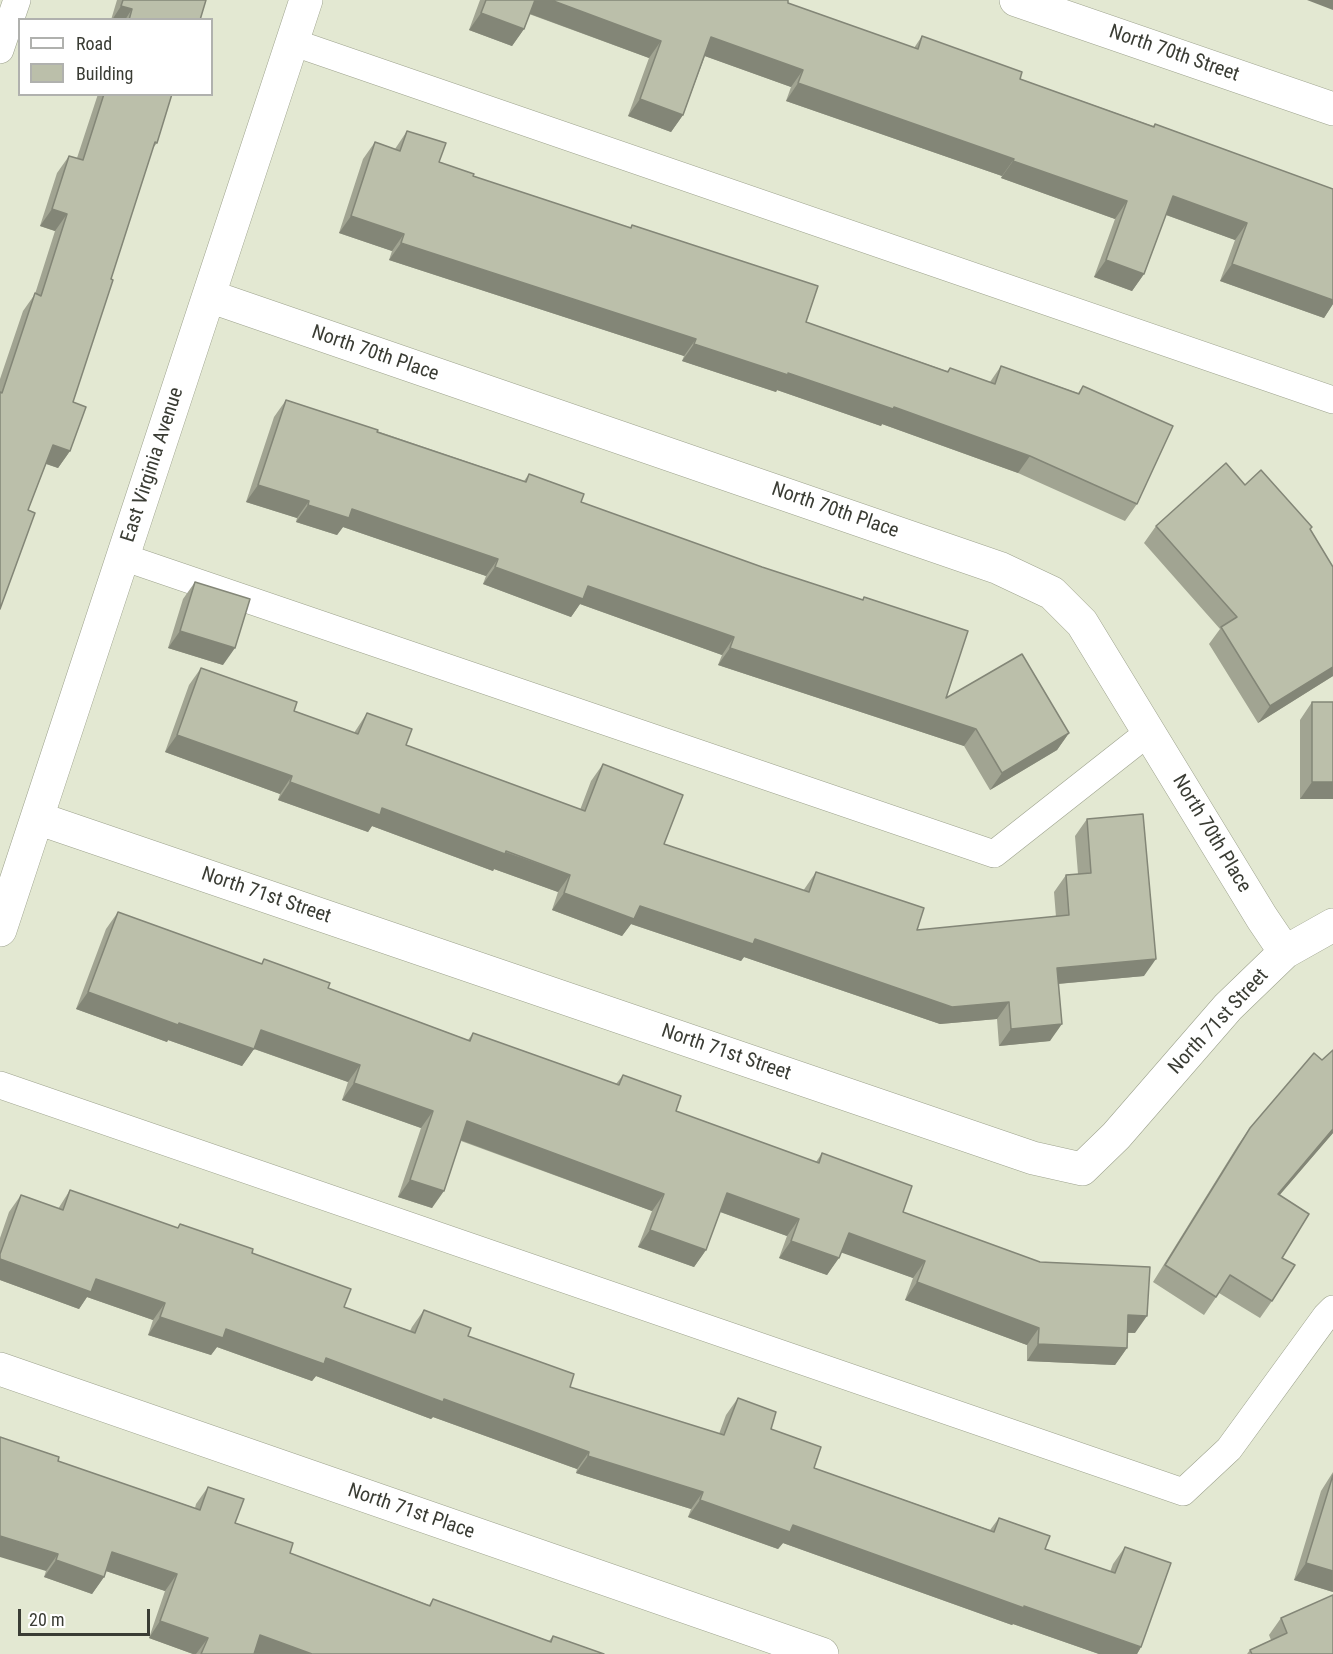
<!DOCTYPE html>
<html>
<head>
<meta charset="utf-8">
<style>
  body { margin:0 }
  #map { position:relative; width:1333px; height:1654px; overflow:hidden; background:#e3e8d2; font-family:"Roboto Condensed",sans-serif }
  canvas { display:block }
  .legend { position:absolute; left:18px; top:18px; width:195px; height:78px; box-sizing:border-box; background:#fff; border:2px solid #b0b1ae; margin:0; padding:8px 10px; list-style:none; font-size:18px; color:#3a3c34 }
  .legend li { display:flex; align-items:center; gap:12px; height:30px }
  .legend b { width:30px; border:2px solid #b0b1ae }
  .scale { position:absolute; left:18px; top:1609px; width:132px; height:27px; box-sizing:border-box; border:3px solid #3a3c34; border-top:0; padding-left:8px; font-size:18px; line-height:21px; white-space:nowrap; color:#3a3c34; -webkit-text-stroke:4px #fff; paint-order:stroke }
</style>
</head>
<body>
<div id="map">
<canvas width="1333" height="1654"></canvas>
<ul class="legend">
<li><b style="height:8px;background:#fff"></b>Road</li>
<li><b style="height:16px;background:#bbbfaa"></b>Building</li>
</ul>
<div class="scale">20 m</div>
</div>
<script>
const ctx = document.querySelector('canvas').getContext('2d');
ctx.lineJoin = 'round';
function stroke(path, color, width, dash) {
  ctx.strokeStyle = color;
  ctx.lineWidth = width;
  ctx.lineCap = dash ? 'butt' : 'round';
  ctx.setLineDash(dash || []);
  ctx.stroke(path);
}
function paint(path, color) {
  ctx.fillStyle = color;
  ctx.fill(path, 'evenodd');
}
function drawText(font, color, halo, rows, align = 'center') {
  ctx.font = font + ' "Roboto Condensed",sans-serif';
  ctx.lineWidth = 4.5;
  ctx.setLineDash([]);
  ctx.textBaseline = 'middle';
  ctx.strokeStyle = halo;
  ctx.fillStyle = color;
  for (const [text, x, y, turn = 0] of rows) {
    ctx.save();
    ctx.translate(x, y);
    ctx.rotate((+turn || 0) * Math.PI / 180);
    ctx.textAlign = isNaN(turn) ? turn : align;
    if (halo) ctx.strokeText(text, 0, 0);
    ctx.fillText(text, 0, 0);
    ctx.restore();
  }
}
const lane = new Path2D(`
  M292,42L1333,400
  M0,50L17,0
  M123,557L994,854L1149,732
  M0,1085L1183,1492L1229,1449L1326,1316L1333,1309`);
const street = new Path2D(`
  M1016,0L1333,109
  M209,296L999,568L1052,593L1082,623L1262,918L1285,952
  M37,818L1033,1158L1082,1169L1116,1136L1228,1007L1285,952L1333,925
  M0,930L306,0
  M0,1369L822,1654`);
stroke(lane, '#9da28d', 28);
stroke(street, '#9da28d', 34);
stroke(lane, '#fff', 27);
stroke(street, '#fff', 33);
paint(new Path2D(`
  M117,0H206L200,20H111Z
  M480,0H788V3L914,48L922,36L1020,79L1153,126L1155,124L1333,189V304L1324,318L1220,281L1235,240L1166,215L1144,274L1132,291L1094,277L1115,219L1001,178L1002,176L786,101L791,87L705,56L683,115L671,132L628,116L649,58L529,14L524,29L512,46L469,30Z
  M98,94H172L157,143L153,148L111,279L73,402L70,451L58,468L46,464L28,510L0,609V379L23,311L35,294L55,231L40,226L57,173L69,156L77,158Z
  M407,131L439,162L473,176L630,228L632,225L806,322L947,371L950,368L990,382L1001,366L1078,393L1083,386L1137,504L1125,521L1018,473L882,424L881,426L777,390L776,392L682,361L684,356L389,260L392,251L339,233L363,159L375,142L395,149Z
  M286,400L524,481L529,474L581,502L762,567L862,600L864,597L946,698L1069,733L1057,750L990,790L964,746L718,665L722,655L580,604L571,617L483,584L486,576L343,527L337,535L296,522L297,518L246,502L274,417Z
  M1245,485L1310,530L1333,676L1258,723L1209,644L1220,629L1144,543L1156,526Z
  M195,582L223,665L168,648L183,599Z
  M201,668L294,711L354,733L367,713L406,745L580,810L591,781L603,764L664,844L803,891L816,872L917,930L1056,917L1054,892L1066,875L1078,874L1075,836L1087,819L1144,976L1058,984L1050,1041L999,1046L997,1019L940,1024L744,957L741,961L631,924L622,936L552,910L558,892L494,869L493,871L372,826L368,832L278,800L280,794L165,752L189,685Z
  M1312,702L1333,799H1300V720Z
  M118,912L261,964L264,959L328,988L468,1040L473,1033L616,1084L623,1075L676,1111L816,1162L822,1153L903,1212L1135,1333H1128L1127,1348L1115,1365L1027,1361V1345L905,1300L913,1278L842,1252L827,1275L779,1258L787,1236L720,1212L706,1250L694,1267L638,1247L652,1211L461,1141L432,1208L398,1197L421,1128L342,1100L348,1082L254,1049L242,1066L168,1040L167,1042L76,1009L106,929Z
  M1333,1050V1133L1279,1195L1282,1258L1272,1301L1260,1318L1219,1293L1204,1315L1153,1282L1238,1145L1250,1128Z
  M70,1190L177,1228L180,1224L252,1253L344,1307L410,1331L412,1327L424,1310L468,1336L570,1387L719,1434L726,1415L738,1398L814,1468L990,1530L999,1518L1045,1549L1110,1572L1113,1564L1125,1547L1141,1647L1137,1654H1099L1013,1624L1012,1625L783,1543L778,1549L688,1517L691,1509L576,1473L577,1469L433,1417L431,1419L316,1376L312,1381L217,1347L211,1355L148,1335L153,1320L87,1297L79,1309L0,1280V1238L9,1212L21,1195L58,1209Z
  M58,1461L195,1508L196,1504L208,1487L235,1523L290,1553L429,1605L433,1599L549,1641L553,1636L604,1654H193L149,1638L165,1591L106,1571L104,1577L92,1594L44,1577L46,1571Z
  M1333,1472V1592L1294,1580L1321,1491Z
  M1281,1618L1333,1654H1247L1250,1650L1271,1640L1269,1635Z`), '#a1a492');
paint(new Path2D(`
  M533,0H551L661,41L649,58L525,12Z
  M1307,0H1333V10Z
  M121,6L132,9L125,20H112Z
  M481,13L524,29L512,46L469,30Z
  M711,37L803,70L791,87L699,54Z
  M798,83L1014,159L1002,176L786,101Z
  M640,99L683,115L671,132L628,116Z
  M1013,161L1127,201L1115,219L1001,178Z
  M1173,196L1247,223L1235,240L1161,213Z
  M52,209L67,214L55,231L40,226Z
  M351,216L404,234L392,251L339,233Z
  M401,243L696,339L684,356L389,260Z
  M1106,260L1144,274L1132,291L1094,277Z
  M1232,264L1333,300V304L1324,318L1220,281Z
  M694,344L788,373L894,407L1030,456L1018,473L882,424L881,426L777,390L776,392L682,361Z
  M53,445L70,451L58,468L41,462Z
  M258,485L309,501L297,518L246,502Z
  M308,505L352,509L498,559L486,576L343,527L337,535L296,522Z
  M495,567L588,586L734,637L722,655L580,604L571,617L483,584Z
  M180,631L235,648L223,665L168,648Z
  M730,648L976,729L964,746L718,665Z
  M1333,667V676L1258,723L1270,706Z
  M1069,733L1057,750L990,790L1002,773Z
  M177,735L292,776L280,794L165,752Z
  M290,782L382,808L570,875L558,892L494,869L493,871L372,826L368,832L278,800Z
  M1312,782H1333V799H1300Z
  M564,893L640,906L755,939L1009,1002L997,1019L940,1024L744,957L741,961L631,924L622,936L552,910Z
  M1156,959L1144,976L1045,985L1057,968Z
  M88,992L179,1023L254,1049L242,1066L168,1040L167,1042L76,1009Z
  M1062,1024L1050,1041L999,1046L1011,1029Z
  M261,1030L360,1065L348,1082L249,1047Z
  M354,1083L433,1111L421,1128L342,1100Z
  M467,1121L664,1194L652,1211L455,1138Z
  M1333,1129V1133L1266,1211L1278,1194Z
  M410,1180L444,1191L432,1208L398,1197Z
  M727,1193L799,1219L787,1236L715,1210Z
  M650,1230L706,1250L694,1267L638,1247Z
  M849,1233L925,1261L913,1278L837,1251Z
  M791,1241L839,1258L827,1275L779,1258Z
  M0,1259L96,1279L165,1303L153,1320L87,1297L79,1309L0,1280Z
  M917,1282L1039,1328L1027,1345L905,1300Z
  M1128,1315L1147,1316L1135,1333L1117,1332Z
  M160,1317L226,1329L326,1358L444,1399L589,1452L577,1469L433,1417L431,1419L316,1376L312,1381L217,1347L211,1355L148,1335Z
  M1038,1344L1127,1348L1115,1365L1027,1361Z
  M588,1456L703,1492L691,1509L576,1473Z
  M700,1500L793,1525L1141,1647L1137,1654H1099L1013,1624L1012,1625L783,1543L778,1549L688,1517Z
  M0,1536L58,1554L46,1571L0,1557Z
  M112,1552L177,1574L165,1591L100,1569Z
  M56,1560L104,1577L92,1594L44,1577Z
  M1306,1563L1333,1571V1592L1294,1580Z
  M160,1621L208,1638L196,1654H193L149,1638Z
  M260,1635L312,1654H254L248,1652Z`), '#838677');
const building = new Path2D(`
  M123,0H206L200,20H129L132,9L121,6Z
  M486,0H535L524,29L481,13Z
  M551,0H788V3L918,49L922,36L1022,72L1020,79L1154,127L1155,124L1333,189V300L1232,264L1247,223L1173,196L1144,274L1106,260L1127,201L1013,161L1014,159L798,83L803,70L711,37L683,115L640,99L661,41Z
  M104,94H172L157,143L155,142L111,279L113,280L73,402L86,407L70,451L53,445L28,510L35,513L0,609V392L2,393L35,293L41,296L67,214L52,209L69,156L83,160Z
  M407,131L446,143L439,162L474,174L473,176L631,228L632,225L818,286L806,322L948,372L950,368L995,384L1001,366L1079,394L1083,386L1173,426L1137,504L1030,456L894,407L893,409L788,373V375L694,344L696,339L401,243L404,234L351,216L375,142L400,151Z
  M286,400L378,430L377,432L526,482L529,474L584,494L581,502L762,567L863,600L864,597L968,631L946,698L1022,654L1069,733L1002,773L976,729L730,648L734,637L588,586L583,599L495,567L498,559L352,509L349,518L308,505L309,501L258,485Z
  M1226,463L1245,485L1261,470L1312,527L1310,529L1333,567V667L1270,706L1221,627L1237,617L1156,526Z
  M195,582L250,599L235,648L180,631Z
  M201,668L297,702L294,711L358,734L367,713L412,729L406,745L585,811L603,764L683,795L664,844L809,892L816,872L924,908L917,930L1069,915L1066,875L1091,873L1087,819L1143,814L1156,959L1057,968L1062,1024L1011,1029L1009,1002L952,1007L755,939L753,944L640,906L634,919L564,893L570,875L506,851L505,854L382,808L380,815L290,782L292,776L177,735Z
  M1312,702H1333V782H1312Z
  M118,912L262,964L264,959L330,983L328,988L470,1041L473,1033L619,1085L623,1075L681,1096L676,1111L819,1163L822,1153L912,1186L903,1212L1040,1262L1150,1267L1147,1316L1128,1315L1127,1348L1038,1344L1039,1328L917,1282L925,1261L849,1233L839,1258L791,1241L799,1219L727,1193L706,1250L650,1230L664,1194L467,1121L444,1191L410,1180L433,1111L354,1083L360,1065L261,1030L254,1049L179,1023L178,1025L88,992Z
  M1333,1050V1129L1278,1194L1309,1214L1282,1258L1295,1265L1272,1301L1230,1275L1216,1297L1165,1265L1250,1128L1314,1053L1322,1060Z
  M70,1190L178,1228L180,1224L253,1249L252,1253L351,1289L344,1307L415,1333L424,1310L471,1328L468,1336L574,1374L570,1387L724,1435L738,1398L776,1412L771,1429L821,1447L814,1468L994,1532L999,1518L1050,1536L1045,1549L1115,1573L1125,1547L1171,1563L1141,1647L1024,1606V1608L793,1525L790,1532L700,1500L703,1492L588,1456L589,1452L444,1399L443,1402L326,1358L324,1364L226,1329L223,1338L160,1317L165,1303L96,1279L91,1292L0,1259V1254L21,1195L63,1210Z
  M0,1437L59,1457L58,1461L200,1510L208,1487L244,1499L235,1523L293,1543L290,1553L430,1606L433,1599L551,1642L553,1636L604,1654H312L260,1635L254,1654H201L208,1638L160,1621L177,1574L112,1552L104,1577L56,1560L58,1554L0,1536Z
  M1333,1475V1571L1306,1563Z
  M1333,1595V1654H1252L1250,1650L1287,1633L1281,1618Z`);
paint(building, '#bbbfaa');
stroke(building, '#838677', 1.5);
drawText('20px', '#3a3c34', '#fff', [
  ["North 70th Street",1174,54,19],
  ["North 70th Place",375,354,19],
  ["East Virginia Avenue",153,465,-72],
  ["North 70th Place",835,511,19],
  ["North 70th Place",1211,834,59],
  ["North 71st Street",266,896,19],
  ["North 71st Street",1219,1022,-47],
  ["North 71st Street",726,1053,19],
  ["North 71st Place",411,1512,19]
]);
</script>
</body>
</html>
